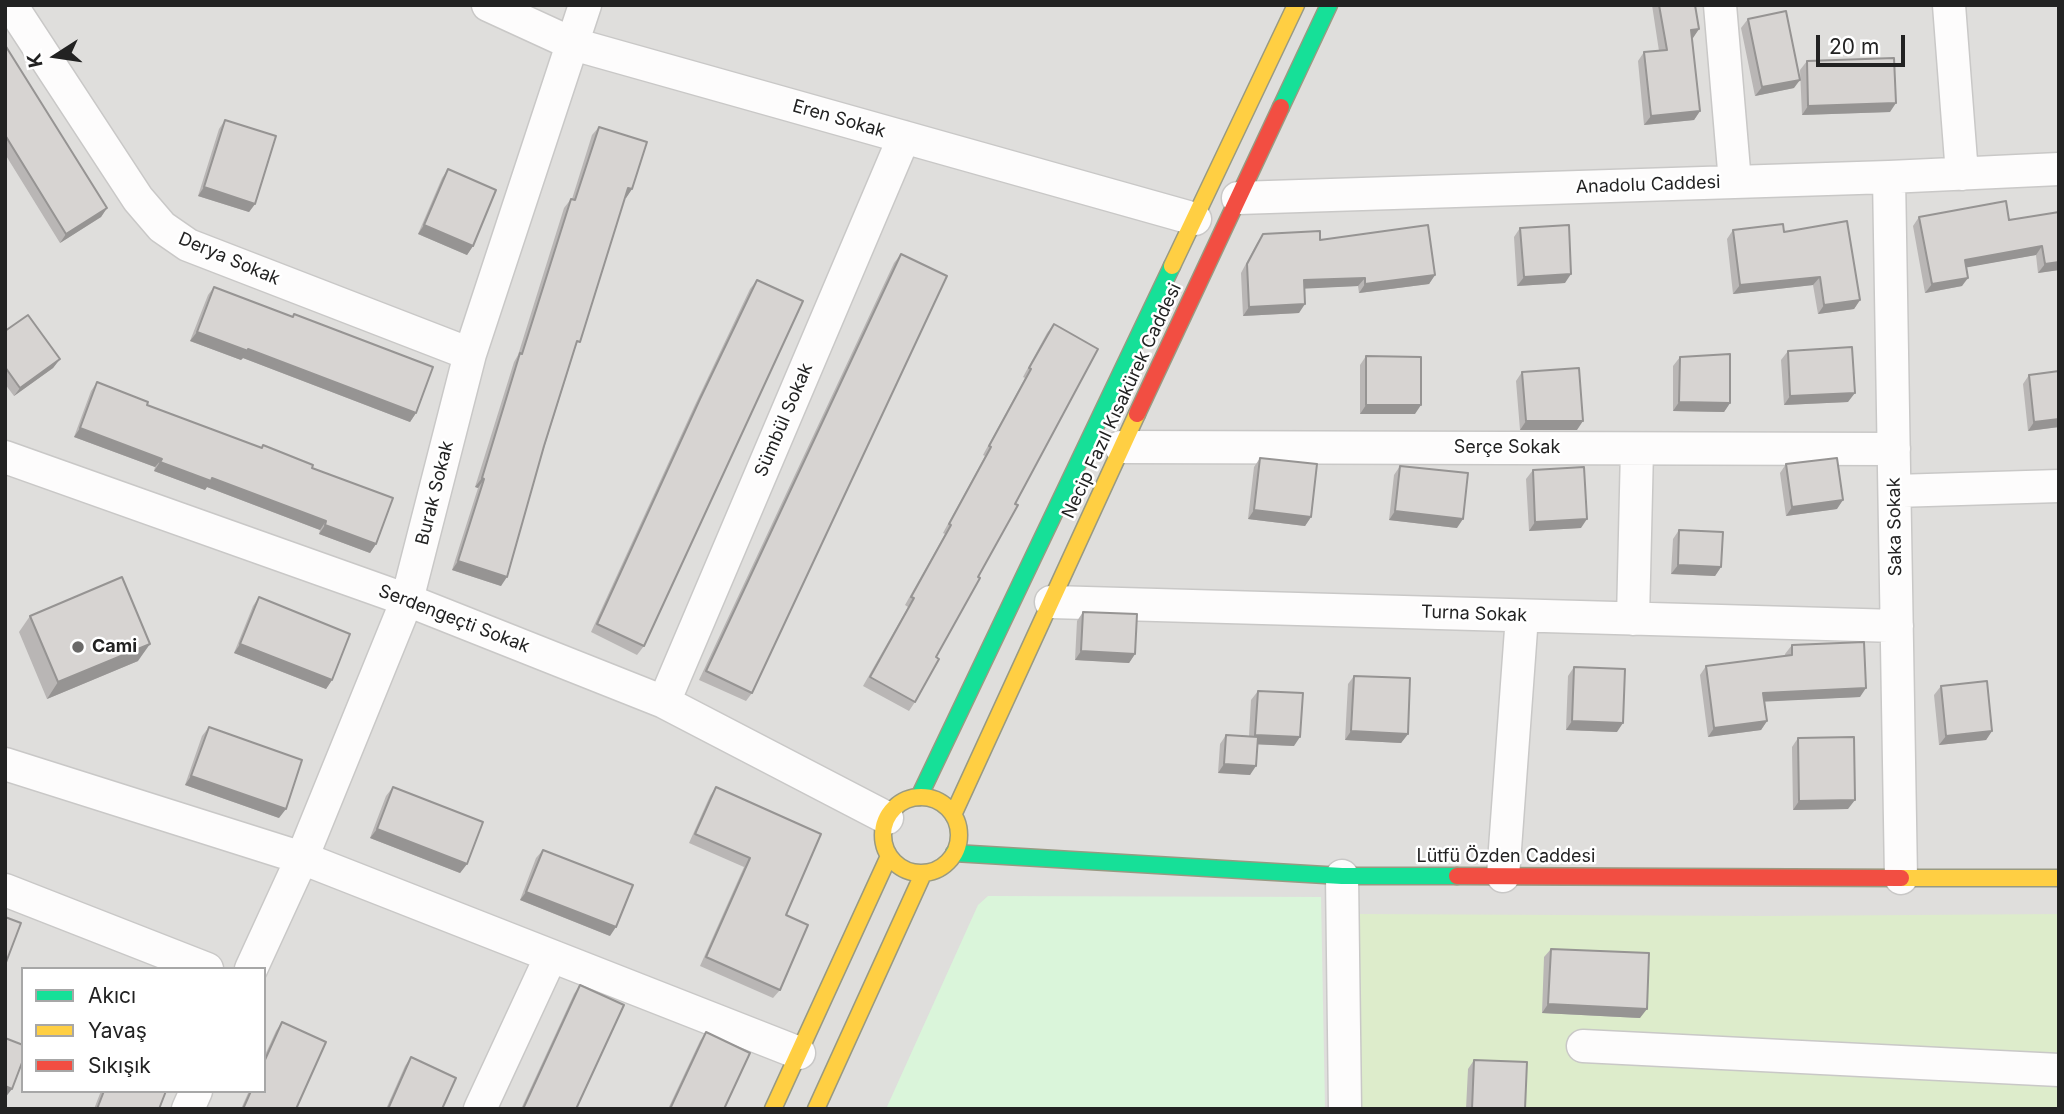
<!DOCTYPE html>
<html>
<head>
<meta charset="utf-8">
<style>
  body { margin:0 }
  #map { position:relative; width:2064px; height:1114px; overflow:hidden; background:#f0eeeb; font-family:Inter,sans-serif }
  canvas { display:block }
  .frame { position:absolute; inset:0; border:7px solid #222; pointer-events:none }
  .legend { position:absolute; left:21px; top:967px; width:245px; height:126px; box-sizing:border-box; background:#fff; border:2px solid #a7a7a7; margin:0; padding:9px 12px; list-style:none; font-size:21px; color:#222 }
  .legend li { display:flex; align-items:center; gap:14px; height:35px }
  .legend b { width:35px; border:2px solid #a7a7a7 }
  .north { position:absolute; left:21px; top:21px; width:70px; height:70px; -webkit-text-stroke:5px #fff; paint-order:stroke; rotate:258deg; font-size:19px; font-weight:700; line-height:28px; text-align:center; color:#222 }
  .north::after { content:''; display:block; margin:auto; width:24px; height:32px; background:#222; clip-path:polygon(50% 0,100% 100%,50% 72%,0 100%) }
  .scale { position:absolute; left:1816px; top:35px; width:89px; height:32px; box-sizing:border-box; border:4px solid #222; border-top:0; padding-left:9px; font-size:21px; line-height:24px; white-space:nowrap; color:#222; -webkit-text-stroke:5px #fff; paint-order:stroke }
</style>
</head>
<body>
<div id="map">
<canvas width="2064" height="1114"></canvas>
<div class="frame"></div>
<ul class="legend">
<li><b style="height:9px;background:#16e098"></b>Akıcı</li>
<li><b style="height:9px;background:#ffcf43"></b>Yavaş</li>
<li><b style="height:9px;background:#f24e42"></b>Sıkışık</li>
</ul>
<div class="north">K</div>
<div class="scale">20 m</div>
</div>
<script>
const ctx = document.querySelector('canvas').getContext('2d');
ctx.lineJoin = 'round';
function paint(path, color) {
  ctx.fillStyle = color;
  ctx.fill(path, 'evenodd');
}
function stroke(path, color, width, dash) {
  ctx.strokeStyle = color;
  ctx.lineWidth = width;
  ctx.lineCap = dash ? 'butt' : 'round';
  ctx.setLineDash(dash || []);
  ctx.stroke(path);
}
function drawText(font, color, halo, rows, align = 'center') {
  ctx.font = font + ' Inter,sans-serif';
  ctx.lineWidth = 5;
  ctx.setLineDash([]);
  ctx.textBaseline = 'middle';
  ctx.strokeStyle = halo;
  ctx.fillStyle = color;
  for (const [text, x, y, turn = 0] of rows) {
    ctx.save();
    ctx.translate(x, y);
    ctx.rotate((+turn || 0) * Math.PI / 180);
    ctx.textAlign = isNaN(turn) ? turn : align;
    if (halo) ctx.strokeText(text, 0, 0);
    ctx.fillText(text, 0, 0);
    ctx.restore();
  }
}
paint(new Path2D(`
  M5,5H2059V1109H5ZM23,969H264V1091H23Z`), '#dfdedc');
paint(new Path2D(`
  M1358,914L1767,916L2059,914V1109H1362Z`), '#ddeccb');
paint(new Path2D(`
  M988,896L1321,897L1325,1109H886L978,905Z`), '#daf5da');
const street = new Path2D(`
  M11,5L138,199L162,227L188,245L470,354
  M488,5L573,44L1195,219
  M1720,5L1735,182
  M1949,5L1962,174
  M1889,177L1901,878
  M1238,198L1889,177L2059,169
  M1121,447L1894,449
  M5,457L407,600L664,702L887,818
  M1895,491L2059,486
  M1051,602L1897,626
  M1633,619L1637,449
  M664,702L904,137
  M5,764L302,858L799,1053
  M1342,876L1345,1109
  M1503,876L1522,616
  M5,890L207,969
  M251,969L302,858L407,600L470,354L585,5
  M1583,1046L2059,1070
  M188,1109L196,1091
  M480,1109L551,956`);
const fast = new Path2D(`
  M1281,107L1329,5
  M919,797L1172,266
  M954,853L1342,876H1457`);
const slow = new Path2D(`
  M1172,266L1296,5
  M883 835a38 38 0 1 1 76 0a38 38 0 1 1-76 0Z
  M953,815L1137,414
  M1901,878H2059
  M773,1109L889,856
  M816,1109L923,874`);
const jam = new Path2D(`
  M1137,414L1281,107
  M1457,876L1901,878`);
stroke(street, '#c9c8c7', 35);
stroke(fast, '#999a82', 19);
stroke(slow, '#999a82', 19);
stroke(jam, '#999a82', 19);
stroke(street, '#fdfcfc', 32);
stroke(fast, '#16e098', 16);
stroke(slow, '#ffcf43', 16);
stroke(jam, '#f24e42', 16);
paint(new Path2D(`
  M1652,5H1695L1699,29L1692,38L1700,111L1694,120L1644,125L1638,61L1644,52L1659,51Z
  M1748,19L1794,88L1755,96L1741,28Z
  M5,45L107,208L101,217L60,243L5,154Z
  M1807,61L1890,112L1802,115L1800,70Z
  M225,120L255,204L249,212L198,196L219,129Z
  M599,127L632,189L626,198H625L575,349L501,586L452,570L478,488L475,487L514,362L518,355L564,208L571,199H572L592,135Z
  M448,169L473,246L467,255L418,234L442,178Z
  M2059,212V270L2038,273L2036,255L1966,267L1962,286L1925,293L1913,226L1919,217L2009,220Z
  M1520,228L1565,283L1517,286L1514,237Z
  M1733,230L1784,232L1860,300L1854,309L1818,314L1813,285L1733,294L1727,239Z
  M1263,234L1320,240L1435,275L1429,284L1359,293L1358,286L1304,288L1299,313L1243,316L1241,273L1257,243Z
  M901,254L752,693L746,701L699,680L894,263Z
  M757,280L644,646L637,655L591,632L694,407L750,289Z
  M214,287L293,317L294,314L416,413L410,422L243,358L241,360L190,341L208,295Z
  M1054,324L1015,504L936,657L915,702L909,711L863,686L908,607L905,605L945,534L943,533L985,456L983,455L1025,378L1023,377L1047,333Z
  M5,331L60,359L53,368L14,396L5,384Z
  M1788,351L1848,402L1784,405L1781,360Z
  M1366,356L1415,414H1360V365Z
  M1680,357L1730,403L1724,412L1673,411V366Z
  M1522,372L1577,430H1520L1516,381Z
  M2029,375L2059,427L2028,431L2023,384Z
  M97,382L147,405L261,448L263,445L312,468L376,544L370,553L319,534L320,530L207,487L205,490L154,471L155,467L74,437L91,391Z
  M1260,458L1311,517L1305,526L1248,519L1254,467Z
  M1786,464L1837,509L1786,516L1780,473Z
  M1400,466L1457,528L1389,520L1394,475Z
  M1533,470L1581,528L1529,531L1526,479Z
  M1679,530L1721,567L1715,576L1671,574L1673,539Z
  M259,597L332,680L326,689L234,653L253,606Z
  M1083,612L1135,654L1129,663L1075,660L1077,621Z
  M30,616L138,661L47,699L19,632Z
  M1792,645L1860,697L1764,701L1767,721L1761,730L1708,737L1700,675L1706,666L1785,656V654Z
  M1574,667L1617,732L1566,730L1568,676Z
  M1354,676L1408,734L1401,743L1345,740L1348,684Z
  M1941,686L1992,731L1986,740L1939,745L1934,695Z
  M1258,691L1294,746L1257,744L1250,775L1218,773L1220,744L1226,735L1249,736L1251,700Z
  M209,727L279,818L185,785L202,736Z
  M1798,738L1848,809L1793,810L1792,747Z
  M393,787L467,864L460,873L370,838L386,796Z
  M716,787L786,915L780,990L773,998L700,966L744,867L689,843L710,796Z
  M543,850L610,936L520,900L536,858Z
  M1551,949L1640,1018L1542,1013L1544,957Z
  M580,985L576,1109H521L574,994Z
  M282,1022L296,1109H241L249,1091H264V1057L276,1031Z
  M706,1032L724,1109H668L700,1041Z
  M411,1057L442,1109H386L405,1066Z
  M1474,1060L1525,1109H1466L1468,1069Z
  M101,1091H166L159,1109H94Z`), '#b9b6b5');
paint(new Path2D(`
  M1699,29L1693,38L1685,39L1691,30Z
  M1800,80L1794,88L1755,96L1762,87Z
  M1896,103L1890,112L1802,115L1808,106Z
  M1700,111L1694,120L1644,125L1651,116Z
  M204,187L255,204L249,212L198,196Z
  M628,188L632,189L626,198L622,197Z
  M107,208L101,217L60,243L66,234Z
  M424,225L473,246L467,255L418,234Z
  M2042,246L2036,255L1958,269L1965,260Z
  M2059,262V270L2038,273L2045,264Z
  M1571,274L1565,283L1517,286L1524,277Z
  M1435,275L1429,284L1359,293L1365,284Z
  M1820,277L1813,285L1733,294L1740,285Z
  M1365,278L1358,286L1298,289L1304,280Z
  M1968,278L1962,286L1925,293L1932,284Z
  M1860,300L1854,309L1818,314L1824,305Z
  M1305,304L1299,313L1243,316L1249,307Z
  M197,332L248,349L416,413L410,422L243,358L241,360L190,341Z
  M60,359L53,368L14,396L20,388Z
  M1855,393L1848,402L1784,405L1790,396Z
  M1679,402L1730,403L1724,412L1673,411Z
  M1366,405H1421L1415,414H1360Z
  M2059,419V427L2028,431L2034,422Z
  M1526,421H1583L1577,430H1520Z
  M80,428L162,459L155,467L74,437Z
  M160,462L212,478L326,521L320,530L207,487L205,490L154,471Z
  M482,478L484,479L478,488L475,487Z
  M1843,500L1837,509L1786,516L1792,507Z
  M1254,510L1311,517L1305,526L1248,519Z
  M1395,511L1463,519L1457,528L1389,520Z
  M1587,519L1581,528L1529,531L1535,522Z
  M325,525L376,544L370,553L319,534Z
  M458,561L507,577L501,586L452,570Z
  M1678,565L1721,567L1715,576L1671,574Z
  M150,644L138,661L47,699L58,682Z
  M240,644L332,680L326,689L234,653Z
  M1081,651L1135,654L1129,663L1075,660Z
  M1866,688L1860,697L1757,702L1763,693Z
  M1572,721L1623,723L1617,732L1566,730Z
  M1767,721L1761,730L1708,737L1714,728Z
  M1351,731L1408,734L1401,743L1345,740Z
  M1992,731L1986,740L1939,745L1946,736Z
  M1255,735L1300,737L1294,746L1249,744Z
  M1224,764L1256,766L1250,775L1218,773Z
  M191,776L286,809L279,818L185,785Z
  M1855,800L1848,809L1793,810L1799,801Z
  M377,829L467,864L460,873L370,838Z
  M526,892L616,927L610,936L520,900Z
  M1548,1004L1647,1009L1640,1018L1542,1013Z
  M5,1086L12,1089L5,1098Z`), '#969493');
const building = new Path2D(`
  M1659,5H1695L1699,29L1691,30L1700,111L1651,116L1644,52L1667,50Z
  M1786,11L1800,80L1762,87L1748,19Z
  M5,45L107,208L66,234L5,135Z
  M1894,58L1896,103L1808,106L1807,61Z
  M225,120L276,136L255,204L204,187Z
  M599,127L647,142L632,189L628,188L580,342L577,341L544,446L507,577L458,561L484,479L482,478L520,353L522,354L571,199L575,200Z
  M448,169L496,190L473,246L424,225Z
  M2006,201L2009,220L2059,212V262L2045,264L2042,246L1965,260L1968,278L1932,284L1919,217Z
  M1847,221L1860,300L1824,305L1820,277L1740,285L1733,230L1783,224L1784,232Z
  M1428,225L1435,275L1365,284V278L1304,280L1305,304L1249,307L1247,264L1263,234L1320,231V240Z
  M1569,225L1571,274L1524,277L1520,228Z
  M901,254L947,276L752,693L706,671Z
  M757,280L803,301L644,646L597,624L700,399Z
  M214,287L293,317L294,314L433,367L416,413L248,349V351L197,332Z
  M28,315L60,359L20,388L5,367V331Z
  M1054,324L1098,349L1015,504L1018,505L978,577L980,578L936,657L939,659L915,702L870,677L914,598L911,597L951,525L949,524L991,447L989,446L1031,369L1029,368Z
  M1852,347L1855,393L1790,396L1788,351Z
  M1730,354V403L1679,402L1680,357Z
  M1366,356L1421,357V405H1366Z
  M1579,368L1583,421H1526L1522,372Z
  M2059,371V419L2034,422L2029,375Z
  M97,382L148,402L147,405L262,448L263,445L313,465L312,468L393,498L376,544L325,525L326,521L212,478L211,481L160,462L162,459L80,428Z
  M1260,458L1317,464L1311,517L1254,510Z
  M1837,458L1843,500L1792,507L1786,464Z
  M1400,466L1468,473L1463,519L1395,511Z
  M1584,467L1587,519L1535,522L1533,470Z
  M1679,530L1723,532L1721,567L1678,565Z
  M122,577L150,644L58,682L30,616Z
  M259,597L350,634L332,680L240,644Z
  M1083,612L1137,614L1135,654L1081,651Z
  M1864,642L1866,688L1763,693L1767,721L1714,728L1706,666L1792,655V645Z
  M1574,667L1625,669L1623,723L1572,721Z
  M1354,676L1410,678L1408,734L1351,731Z
  M1987,681L1992,731L1946,736L1941,686Z
  M1258,691L1303,693L1300,737L1255,735Z
  M209,727L302,760L286,809L191,776Z
  M1226,735L1258,737L1256,766L1224,764Z
  M1854,737L1855,800L1799,801L1798,738Z
  M393,787L483,822L467,864L377,829Z
  M716,787L821,834L786,915L808,925L780,990L706,957L750,858L695,834Z
  M543,850L633,885L616,927L526,892Z
  M5,917L21,923L5,965Z
  M1551,949L1649,953L1647,1009L1548,1004Z
  M580,985L624,1005L576,1109H523Z
  M282,1022L326,1042L296,1109H243L251,1091H264V1062Z
  M706,1032L750,1053L724,1109H670Z
  M5,1038L23,1045V1060L12,1089L5,1086Z
  M411,1057L456,1078L442,1109H388Z
  M1474,1060L1527,1062L1525,1109H1472Z
  M104,1091H166L159,1109H97Z`);
paint(building, '#d7d4d2');
stroke(building, '#969493', 2);
for (const [x, y, r, color] of [
  [78,647,7,"#6a6968"]
]) {
  const dot = new Path2D();
  dot.arc(x, y, r, 0, 2 * Math.PI);
  ctx.fillStyle = color;
  ctx.fill(dot);
  stroke(dot, '#fff', 2.5);
}
drawText('18px', '#222', '#fff', [
  ["Eren Sokak",839,119,16],
  ["Anadolu Caddesi",1648,185,-2],
  ["Derya Sokak",229,259,23],
  ["Necip Fazıl Kısakürek Caddesi",1122,401,-65],
  ["Sümbül Sokak",784,420,-67],
  ["Serçe Sokak",1507,448],
  ["Burak Sokak",435,493,-76],
  ["Saka Sokak",1895,527,-91],
  ["Turna Sokak",1474,614,2],
  ["Serdengeçti Sokak",454,619,21],
  ["Lütfü Özden Caddesi",1506,857]
]);
drawText('bold 18px', '#222', '#fff', [
  ["Cami",92,647]
], 'left');
</script>
</body>
</html>
